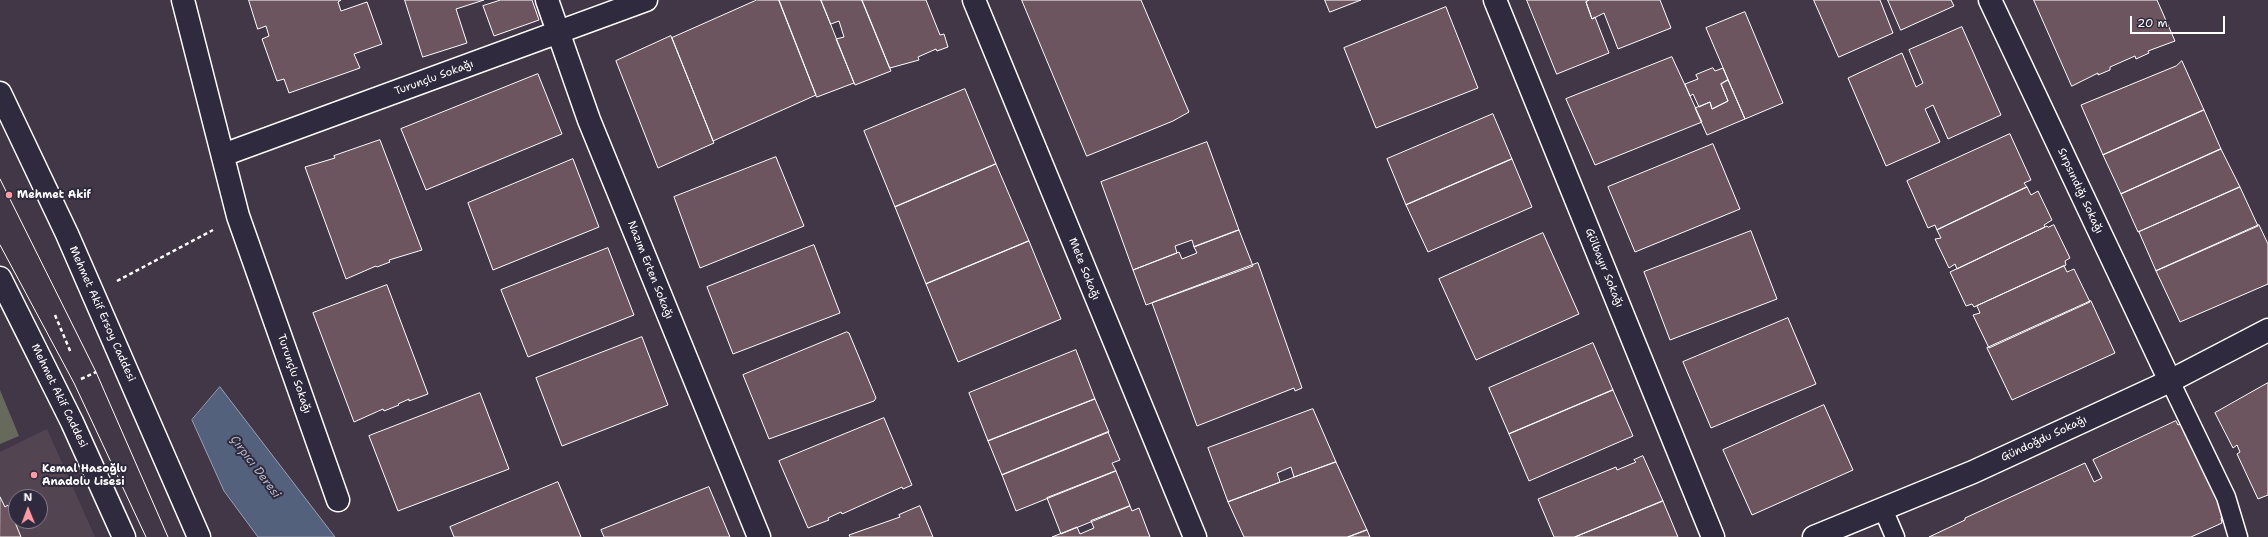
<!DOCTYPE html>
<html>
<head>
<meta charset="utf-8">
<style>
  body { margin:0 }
  #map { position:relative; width:2268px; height:537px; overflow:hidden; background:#423747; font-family:"Shantell Sans",sans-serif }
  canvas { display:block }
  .north { position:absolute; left:8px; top:489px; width:40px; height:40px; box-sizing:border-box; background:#2f2a3d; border:1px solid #827f8b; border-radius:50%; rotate:359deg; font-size:11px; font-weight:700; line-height:16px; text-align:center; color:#fff }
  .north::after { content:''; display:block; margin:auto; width:14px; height:18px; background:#ff9aa2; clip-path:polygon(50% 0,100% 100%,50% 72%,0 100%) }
  .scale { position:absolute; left:2130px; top:16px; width:95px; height:18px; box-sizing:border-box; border:2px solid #fff; border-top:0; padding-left:5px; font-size:12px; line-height:14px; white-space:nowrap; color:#fff; -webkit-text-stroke:3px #2f2a3d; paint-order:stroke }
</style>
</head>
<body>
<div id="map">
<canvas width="2268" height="537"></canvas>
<div class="north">N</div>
<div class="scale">20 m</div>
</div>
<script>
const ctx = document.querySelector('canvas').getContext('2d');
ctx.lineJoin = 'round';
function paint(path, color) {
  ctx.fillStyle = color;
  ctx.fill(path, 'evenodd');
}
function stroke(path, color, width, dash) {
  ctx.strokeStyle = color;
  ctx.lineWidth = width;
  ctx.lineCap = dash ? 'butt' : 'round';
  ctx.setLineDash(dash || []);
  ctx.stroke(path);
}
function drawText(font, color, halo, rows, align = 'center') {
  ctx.font = font + ' "Shantell Sans",sans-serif';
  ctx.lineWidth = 4;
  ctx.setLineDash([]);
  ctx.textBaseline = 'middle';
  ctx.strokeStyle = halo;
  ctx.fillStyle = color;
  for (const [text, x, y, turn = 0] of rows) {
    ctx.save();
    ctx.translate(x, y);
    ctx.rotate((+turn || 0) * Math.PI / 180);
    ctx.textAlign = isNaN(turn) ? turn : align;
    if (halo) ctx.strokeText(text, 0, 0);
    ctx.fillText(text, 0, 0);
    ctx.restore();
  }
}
paint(new Path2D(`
  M47,429L95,537H0V452ZM16,497H40V521H16Z`), '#534452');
paint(new Path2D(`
  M0,390L19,436L0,444Z`), '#66695b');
const water = new Path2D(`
  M220,387L335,537H258L224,491L192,420Z`);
paint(water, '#53617c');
stroke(water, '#98a0b0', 1);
const building = new Path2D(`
  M249,0H341L338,2L341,11L367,2L382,44L354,54L360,68L289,93L284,79L277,81L262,39L269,36L266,26L258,29Z
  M405,0H484L456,9L467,43L423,57Z
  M501,0H532L539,20L494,36L483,6Z
  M757,0H779L816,95L713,141L672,38Z
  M779,0H821L854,83L817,97Z
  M821,0H862L891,71L855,85L836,39L844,37L839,21L831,24Z
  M862,0H926L940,35L944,34L948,47L937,51L936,49L918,57L919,60L890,68Z
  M1022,0H1141L1189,112L1173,121L1087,156Z
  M1325,0H1361L1330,12Z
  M1527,0H1588L1586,2L1592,19L1595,17L1609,53L1557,74Z
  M1590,0H1660L1671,28L1618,49L1604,13L1592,19L1586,2Z
  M1814,0H1880L1893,33L1839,57Z
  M1888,0H1951L1954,6L1901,30Z
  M2034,0H2157L2175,41L2148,51L2149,53L2136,59L2135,56L2110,67V70L2098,75V73L2072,86Z
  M1446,7L1478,88L1376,128L1344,48Z
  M1745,12L1783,103L1745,119L1706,28Z
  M1962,27L2001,115L1948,139L1933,105L1925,109L1940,142L1886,166L1848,78L1902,53L1916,87L1923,83L1909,50Z
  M671,36L714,143L658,168L616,61Z
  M1672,57L1702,122L1595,165L1566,99Z
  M2182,61L2204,110L2103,155L2081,105L2176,66Z
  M1713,68L1715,71L1723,68L1728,80L1721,84L1728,101L1712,109L1710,102L1699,107L1693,94L1690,96L1685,84L1698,79L1696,75Z
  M538,74L562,134L426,190L401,129Z
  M1728,80L1745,119L1707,135L1695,108L1710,102L1712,109L1728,101L1721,84Z
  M965,89L996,164L895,207L864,131Z
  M2204,110L2221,149L2121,194L2103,155Z
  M1493,114L1512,159L1406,205L1387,159Z
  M2010,134L2031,180L2024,183L2027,187L1937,230L1935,225L1928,228L1907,181Z
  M380,140L422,250L389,260L390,262L377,267L376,266L346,279L305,167L335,158L334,156Z
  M1207,142L1239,230L1194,247L1192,240L1175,246L1177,253L1133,270L1101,182Z
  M1713,144L1740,209L1635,252L1608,187Z
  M2221,149L2240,187L2138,232L2121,194Z
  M776,157L804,226L700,268L674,197Z
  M573,159L599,227L493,270L468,203Z
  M1512,159L1532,207L1428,252L1406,205Z
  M996,164L1029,241L926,284L895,207Z
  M2027,187L2031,195L2038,191L2052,220L2044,225L2045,227L1957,269L1955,264L1949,268L1935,239L1941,238L1937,230Z
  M2240,187L2258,226L2156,271L2139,232Z
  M2054,225L2070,258L2065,261L2066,265L1974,307L1972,304L1966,306L1950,272L2047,226L2048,227Z
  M2259,225L2268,244V284L2180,322L2156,271Z
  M1239,230L1253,266L1146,305L1133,270L1179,252L1182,259L1197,253L1194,247Z
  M1751,231L1777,299L1670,340L1644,272Z
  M1543,233L1579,314L1476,360L1439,279Z
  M1029,241L1061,319L958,362L926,284Z
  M814,245L840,313L733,354L707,287Z
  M608,248L634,315L528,357L501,290Z
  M1258,263L1302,388L1295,391L1294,388L1197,426L1152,303Z
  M2064,266L2067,272L2074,269L2090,302L1989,348L1973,315L1980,313L1977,306Z
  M387,285L428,394L409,401V399L398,404L399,405L384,411L383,409L354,422L313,313Z
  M2091,301L2115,353L2012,400L1987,348Z
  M1788,318L1816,384L1711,428L1683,362Z
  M847,332L849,333L876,398L874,401L769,439L743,375Z
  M642,337L668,405L562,446L536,378Z
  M1593,343L1613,390L1509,434L1489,388Z
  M1076,350L1095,399L988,441L969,393Z
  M2268,383V495L2258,499L2237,454L2240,452L2237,445L2233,448L2215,413Z
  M1613,390L1633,436L1529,481L1509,434Z
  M480,393L509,469L398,511L369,436Z
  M1095,399L1109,432L1002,475L988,441Z
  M1824,405L1853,470L1752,515L1723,450Z
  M1313,409L1336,462L1294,477L1291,467L1277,473L1280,482L1228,502L1208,448Z
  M884,418L912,485L903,489L902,487L842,514L841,512L828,518L829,520L808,528L779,461Z
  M2176,421L2178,425L2183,423L2226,515L2221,518L2222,523L2191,537H1929L1965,520V518L2085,463L2094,482L2102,478L2093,460Z
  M1108,432L1120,460L1112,463L1116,471L1016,511L1002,475Z
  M1643,456L1663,501L1575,537H1554L1538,499L1616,467L1617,470L1636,462L1634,460Z
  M1336,462L1367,530L1348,537H1244L1228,502Z
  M1116,471L1130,506L1061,534L1047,498Z
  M558,482L581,537H454L450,527Z
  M709,487L730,537H604L601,530Z
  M0,497L5,507L8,505L21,537H0Z
  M1663,501L1678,537H1575Z
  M920,506L933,537H850L849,535L900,517L899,515Z
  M1130,506L1132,511L1139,508L1150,537H1052L1077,527L1080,534L1094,528L1091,521Z
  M1367,530L1370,537H1348Z`);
paint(building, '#6d555f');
stroke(building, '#fff', 1);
const service = new Path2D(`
  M2170,381L2226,497L2238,537
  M1883,509L1895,537`);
const minor = new Path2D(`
  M183,0L238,216L338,500
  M547,0L589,120L759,537
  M974,0L1195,537
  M1495,0L1713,537
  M1990,0L2170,381
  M223,155L646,0
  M1814,537L1973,472L2170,381L2268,330`);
const primary = new Path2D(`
  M0,93L67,234L199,537
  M0,278L72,422L124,537`);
stroke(service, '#fff', 21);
stroke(minor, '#fff', 25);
stroke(primary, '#fff', 25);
stroke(new Path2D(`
  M117,281L213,230
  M55,315L71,353
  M81,379L96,372`), '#fff', 2.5, [4, 3]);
stroke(service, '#2f2a3d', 18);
stroke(minor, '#2f2a3d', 22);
stroke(primary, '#2f2a3d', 22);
stroke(new Path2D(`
  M0,179L96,372L168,537
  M0,245L74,383L146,537`), '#fff', 1);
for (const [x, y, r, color] of [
  [9,195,4,"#ff9aa2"],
  [34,475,4,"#ff9aa2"]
]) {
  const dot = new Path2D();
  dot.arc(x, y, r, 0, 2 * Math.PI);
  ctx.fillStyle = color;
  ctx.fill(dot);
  stroke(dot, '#2f2a3d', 1.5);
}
drawText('11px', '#fff', '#2f2a3d', [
  ["Turunçlu Sokağı",434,78,-20],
  ["Sırpsındığı Sokağı",2080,191,65],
  ["Gülbayır Sokağı",1604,268,68],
  ["Mete Sokağı",1084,269,68],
  ["Nazım Erten Sokağı",650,270,68],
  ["Mehmet Akif Ersoy Caddesi",102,314,66],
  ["Turunçlu Sokağı",294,374,71],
  ["Mehmet Akif Caddesi",59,396,64],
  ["Gündoğdu Sokağı",2044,439,-25]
]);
drawText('bold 11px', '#fff', '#2f2a3d', [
  ["Mehmet Akif",17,195],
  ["Kemal Hasoğlu",42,469],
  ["Anadolu Lisesi",42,482]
], 'left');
drawText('italic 12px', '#b2b8c4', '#2f2a3d', [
  ["Çırpıcı Deresi",255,467,53]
]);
</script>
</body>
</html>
